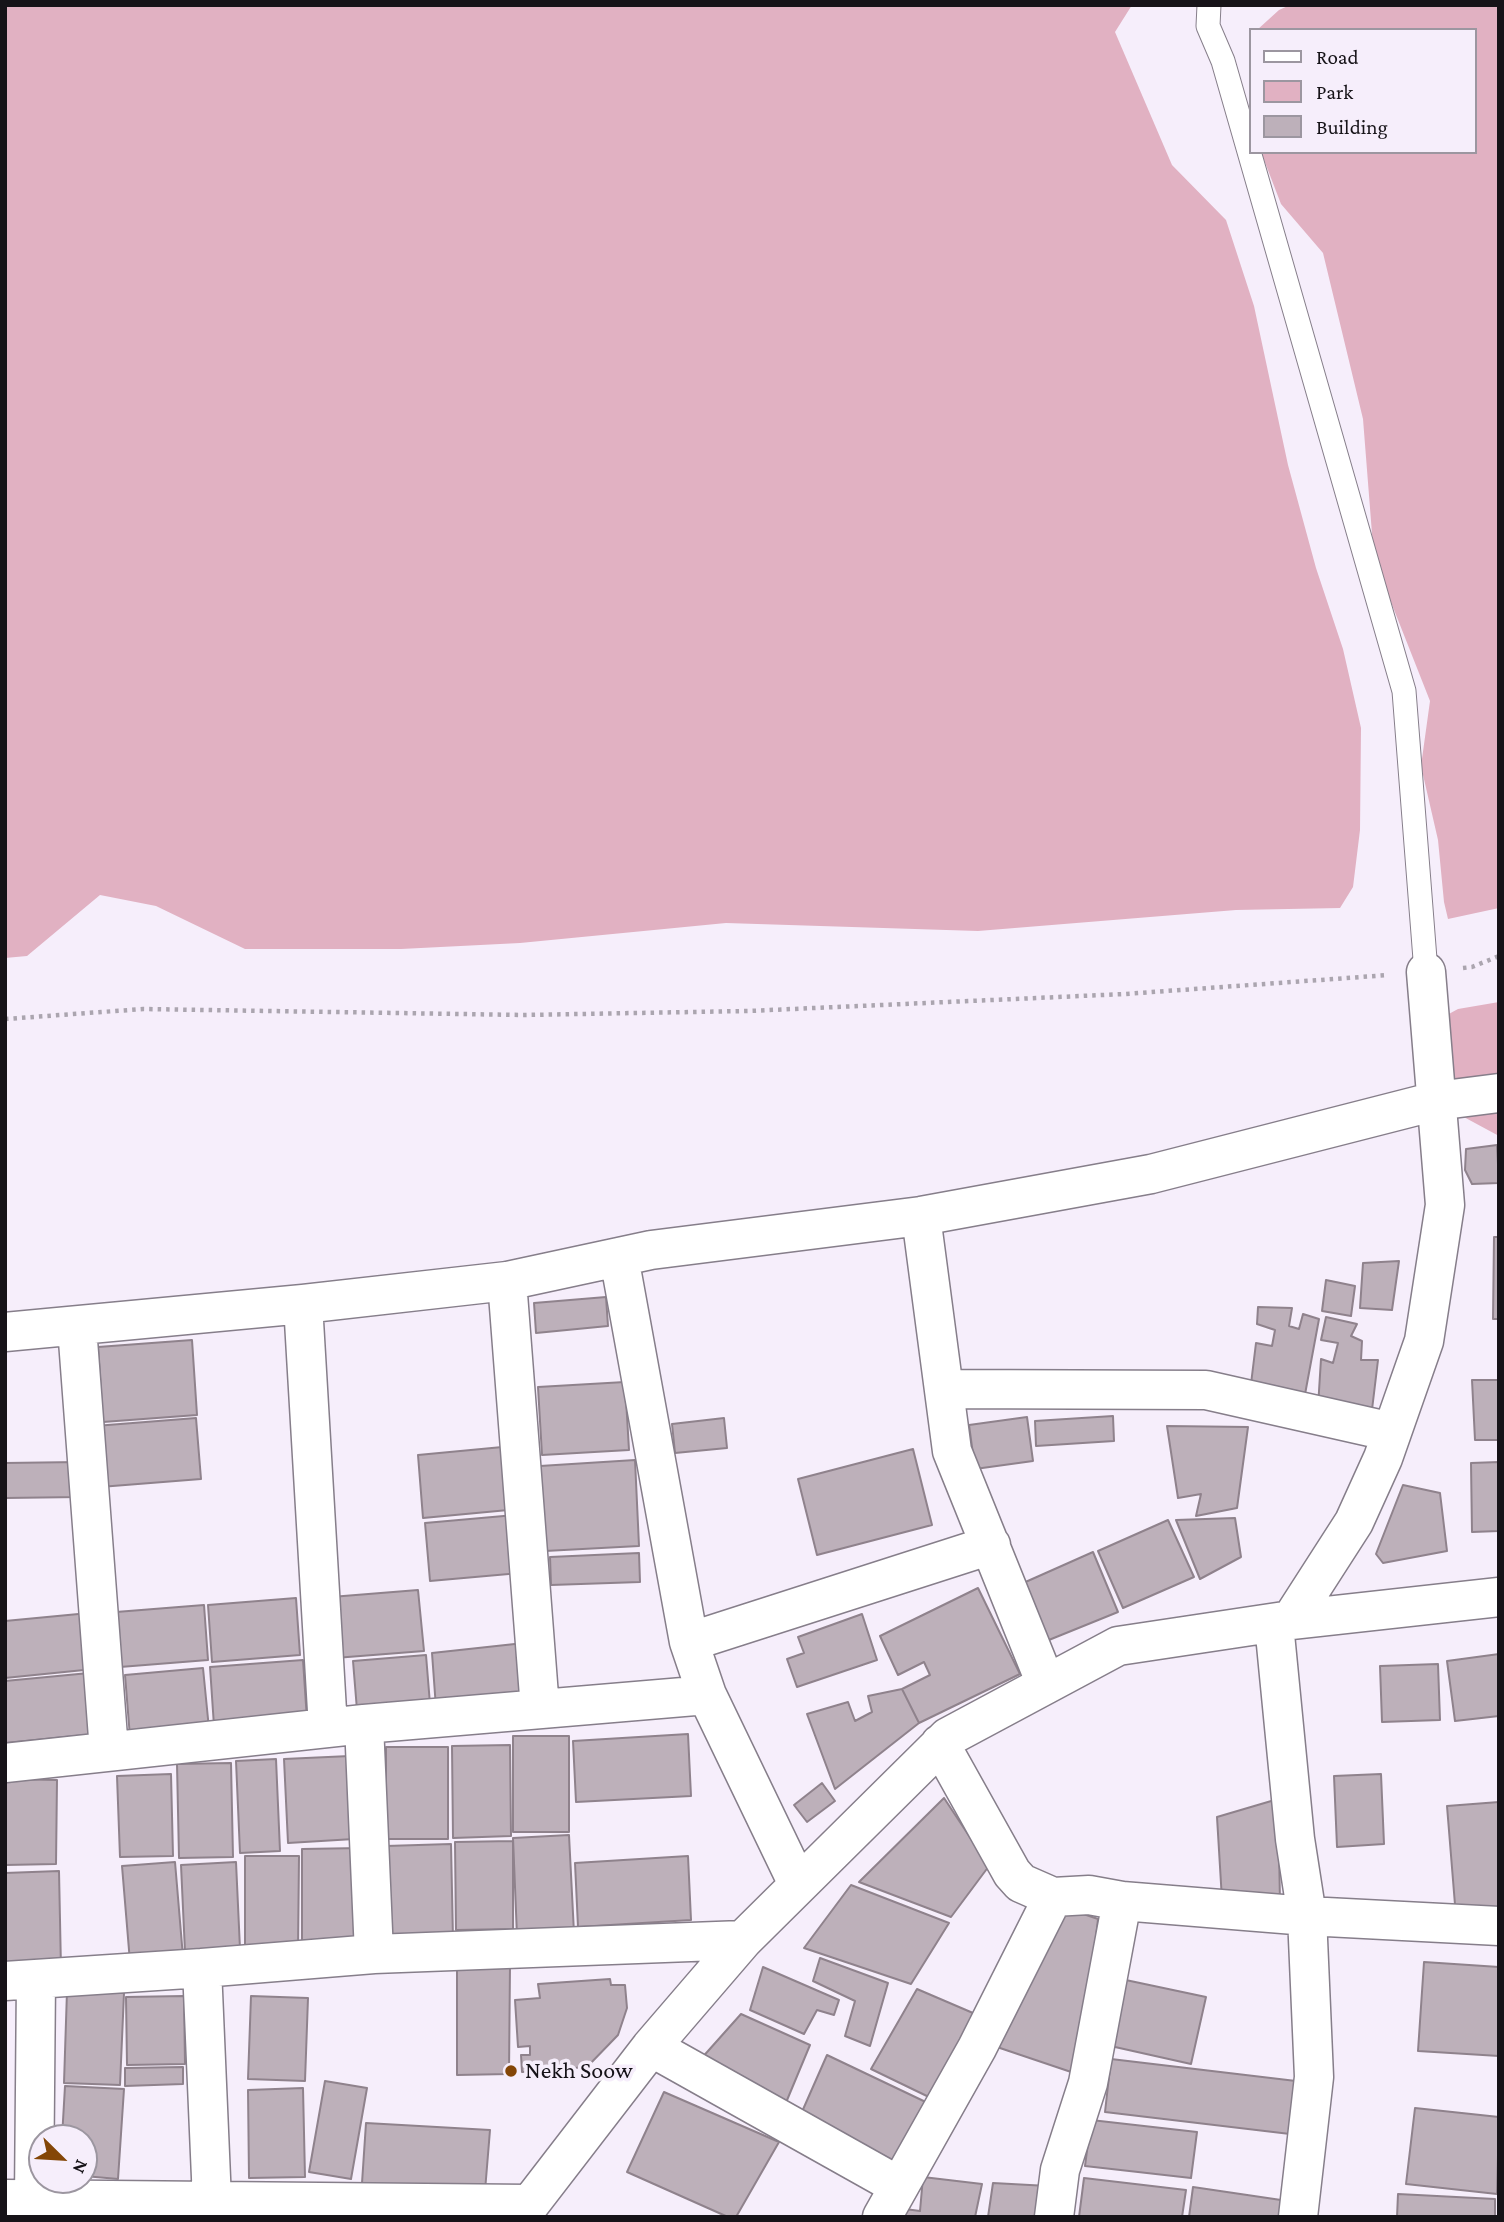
<!DOCTYPE html>
<html>
<head>
<meta charset="utf-8">
<style>
  body { margin:0 }
  #map { position:relative; width:1504px; height:2222px; overflow:hidden; background:#f6eefb; font-family:"Crimson Pro",serif }
  canvas { display:block }
  .frame { position:absolute; inset:0; border:7px solid #161318; pointer-events:none }
  .legend { position:absolute; left:1249px; top:28px; width:228px; height:126px; box-sizing:border-box; background:#f6eefb; border:2px solid #9c96a0; margin:0; padding:9px 12px; list-style:none; font-size:21px; color:#161318 }
  .legend li { display:flex; align-items:center; gap:14px; height:35px }
  .legend b { width:35px; border:2px solid #9c96a0 }
  .north { position:absolute; left:28px; top:2124px; width:70px; height:70px; box-sizing:border-box; background:#f6eefb; border:2px solid #9c96a0; border-radius:50%; rotate:114deg; font-size:19px; font-weight:700; line-height:28px; text-align:center; color:#161318 }
  .north::after { content:''; display:block; margin:auto; width:24px; height:32px; background:#844607; clip-path:polygon(50% 0,100% 100%,50% 72%,0 100%) }
</style>
</head>
<body>
<div id="map">
<canvas width="1504" height="2222"></canvas>
<div class="frame"></div>
<ul class="legend">
<li><b style="height:9px;background:#fff"></b>Road</li>
<li><b style="height:19px;background:#e1b1c2"></b>Park</li>
<li><b style="height:19px;background:#bdb0ba"></b>Building</li>
</ul>
<div class="north">N</div>
</div>
<script>
const ctx = document.querySelector('canvas').getContext('2d');
ctx.lineJoin = 'round';
function paint(path, color) {
  ctx.fillStyle = color;
  ctx.fill(path, 'evenodd');
}
function stroke(path, color, width, dash) {
  ctx.strokeStyle = color;
  ctx.lineWidth = width;
  ctx.lineCap = dash ? 'butt' : 'round';
  ctx.setLineDash(dash || []);
  ctx.stroke(path);
}
function drawText(font, color, halo, rows, align = 'center') {
  ctx.font = font + ' "Crimson Pro",serif';
  ctx.lineWidth = 7;
  ctx.setLineDash([]);
  ctx.textBaseline = 'middle';
  ctx.strokeStyle = halo;
  ctx.fillStyle = color;
  for (const [text, x, y, turn = 0] of rows) {
    ctx.save();
    ctx.translate(x, y);
    ctx.rotate((+turn || 0) * Math.PI / 180);
    ctx.textAlign = isNaN(turn) ? turn : align;
    if (halo) ctx.strokeText(text, 0, 0);
    ctx.fillText(text, 0, 0);
    ctx.restore();
  }
}
paint(new Path2D(`
  M5,5H1132L1115,32L1172,165L1226,220L1254,306L1288,465L1316,568L1343,649L1361,728L1360,830L1353,887L1340,908L1236,910L978,931L726,923L520,943L401,949H245L156,906L100,895L27,956L5,958Z
  M1290,5H1499V908L1448,919L1444,902L1438,840L1421,766L1430,701L1374,559L1363,419L1323,253L1281,204L1261,152H1474V30H1257L1279,10Z
  M1499,1002V1136L1449,1109L1434,1022L1458,1009Z`), '#e1b1c2');
const building = new Path2D(`
  M1497,1145L1499,1183L1472,1184L1465,1170L1466,1149Z
  M1494,1237H1499V1319H1493Z
  M1399,1261L1392,1310L1360,1308L1363,1263Z
  M1326,1280L1355,1286L1351,1316L1322,1311Z
  M606,1297L608,1326L536,1333L534,1303Z
  M1258,1307L1292,1308L1289,1326L1299,1329L1303,1314L1319,1319L1303,1405L1250,1392L1256,1343L1272,1346L1275,1330L1257,1324Z
  M1326,1317L1357,1324L1351,1336L1362,1341L1361,1360H1378L1371,1418L1318,1407L1321,1359L1333,1363L1338,1343L1321,1340Z
  M192,1340L197,1415L103,1422L98,1347Z
  M1472,1380H1499V1440H1475Z
  M625,1382L629,1450L542,1455L538,1387Z
  M1113,1416L1114,1441L1036,1446L1035,1421Z
  M1027,1417L1033,1461L975,1469L969,1425Z
  M196,1418L201,1479L100,1487L95,1426Z
  M724,1418L727,1448L675,1453L672,1424Z
  M1167,1426L1248,1427L1237,1508L1196,1516L1201,1494L1178,1498Z
  M513,1446L519,1509L423,1518L418,1455Z
  M913,1449L932,1525L817,1555L798,1479Z
  M635,1460L639,1546L545,1551L540,1466Z
  M79,1462L80,1497L5,1498V1463Z
  M1499,1462V1531L1472,1532L1471,1463Z
  M1403,1485L1440,1493L1447,1551L1383,1563L1376,1554Z
  M515,1515L520,1573L430,1581L425,1523Z
  M1235,1518L1241,1557L1200,1579L1176,1520Z
  M1168,1520L1194,1577L1123,1608L1098,1551Z
  M1093,1552L1118,1612L1039,1644L1021,1584Z
  M639,1553L640,1582L551,1585L550,1557Z
  M978,1588L1020,1674L919,1723L902,1689L930,1675L924,1662L898,1675L880,1636Z
  M418,1590L424,1651L335,1658L331,1597Z
  M296,1598L300,1655L212,1662L208,1605Z
  M204,1605L208,1660L120,1667L116,1612Z
  M89,1613L94,1669L5,1678V1621Z
  M862,1614L877,1660L797,1687L787,1659L804,1653L798,1637Z
  M524,1643L529,1698L436,1708L432,1653Z
  M1499,1654V1716L1455,1721L1447,1661Z
  M426,1655L430,1704L357,1710L353,1661Z
  M303,1660L307,1720L214,1726L210,1667Z
  M1438,1664L1440,1720L1382,1722L1380,1666Z
  M203,1668L209,1729L130,1737L125,1675Z
  M89,1673L95,1734L5,1743V1681Z
  M902,1689L919,1723L835,1789L807,1714L848,1702L855,1721L872,1712L868,1696Z
  M688,1734L691,1796L576,1802L573,1741Z
  M513,1736H569V1832H513Z
  M510,1745L511,1836L453,1838L452,1746Z
  M386,1747H448V1839H386Z
  M350,1756L354,1839L288,1843L284,1759Z
  M276,1759L280,1851L240,1853L236,1761Z
  M231,1763L233,1857L179,1858L177,1764Z
  M171,1774L173,1856L120,1857L117,1776Z
  M1381,1774L1384,1844L1337,1847L1334,1776Z
  M5,1779L57,1780L56,1864L5,1865Z
  M822,1783L835,1801L807,1822L794,1805Z
  M944,1798L989,1866L951,1917L859,1882Z
  M1278,1799L1280,1902L1222,1900L1217,1817Z
  M1499,1802V1913L1456,1917L1447,1806Z
  M569,1835L574,1933L517,1936L513,1838Z
  M513,1841V1929L456,1930L455,1842Z
  M451,1844L453,1939L387,1941L386,1846Z
  M362,1848V1946H302V1849Z
  M245,1856H299L298,1949H245Z
  M688,1856L691,1920L578,1927L575,1863Z
  M175,1862L183,1957L130,1962L122,1866Z
  M236,1862L240,1949L185,1952L181,1865Z
  M59,1871L61,1969L5,1971V1873Z
  M851,1885L949,1923L911,1984L804,1948Z
  M1066,1908L1098,1919L1080,2075L991,2045Z
  M820,1958L888,1983L870,2046L845,2036L855,2001L813,1981Z
  M1424,1962L1499,1967V2056L1418,2051Z
  M457,1965H510L509,2074L457,2075Z
  M763,1967L839,2000L834,2015L817,2010L804,2034L750,2010Z
  M610,1979L611,1985H625L627,2008L618,2035L587,2067L522,2072L521,2055H530V2046L518,2047L515,2000L540,1998L538,1984Z
  M1121,1979L1206,1997L1191,2064L1106,2045Z
  M917,1989L980,2016L933,2099L871,2069Z
  M67,1991L124,1993L120,2085L64,2083Z
  M184,1996L185,2064L127,2065L126,1997Z
  M251,1996L308,1998L305,2081L248,2079Z
  M741,2014L810,2045L785,2105L700,2060Z
  M827,2055L932,2105L902,2165L801,2114Z
  M1111,2059L1296,2081L1290,2134L1105,2112Z
  M183,2067V2084L125,2086V2068Z
  M325,2081L367,2088L351,2179L309,2172Z
  M65,2086L124,2089L118,2179L84,2176V2138H62Z
  M303,2088L305,2177L249,2178L248,2090Z
  M664,2092L779,2142L736,2217H728L627,2172Z
  M1415,2108L1499,2117L1497,2194L1406,2184Z
  M1091,2120L1197,2132L1191,2178L1085,2166Z
  M366,2123L490,2130L485,2191L362,2183Z
  M923,2177L982,2184L975,2217H905V2209L920,2211Z
  M1084,2178L1186,2190L1182,2217H1079Z
  M993,2183L1048,2186L1041,2217H988Z
  M1193,2187L1281,2200L1279,2217H1189Z
  M1398,2194L1495,2199V2217H1397Z`);
paint(building, '#bdb0ba');
stroke(building, '#8f828c', 2);
const lane = new Path2D(`
  M1209,5L1208,26L1223,61L1404,691L1426,972`);
const street = new Path2D(`
  M921,1216L952,1451L1046,1684
  M619,1257L689,1642L991,1545
  M507,1281L540,1709
  M303,1304L328,1728
  M77,1327L109,1751
  M5,1332L303,1304L507,1281L651,1250L921,1216L1151,1174L1436,1101L1499,1093
  M944,1389L1206,1390L1392,1432
  M1291,1620L1354,1522L1383,1458L1424,1341L1445,1205L1426,972
  M1274,1624L1295,1839L1307,1916L1314,2077L1298,2217
  M689,1642L707,1695L798,1884
  M940,1744L1012,1873L1021,1883L1053,1897
  M5,1763L364,1724L707,1695
  M1122,1901L1307,1916L1499,1926
  M374,1954L743,1940
  M5,1981L202,1968
  M651,2047L899,2186
  M5,2199L530,2204
  M34,2199L36,1979
  M212,2201L202,1968L374,1954L364,1724
  M520,2217L651,2047L743,1940L948,1737L1118,1646L1291,1620L1499,1597
  M882,2217L977,2048L1053,1897L1089,1895L1122,1901L1088,2083L1060,2170L1054,2217`);
stroke(lane, '#867e8a', 25);
stroke(street, '#867e8a', 41);
stroke(new Path2D(`
  M1463,968L1472,967L1499,956
  M5,1019L143,1009L523,1015L748,1011L1125,994L1389,975`), '#aba5af', 4.5, [3.5, 5]);
stroke(lane, '#fff', 23);
stroke(street, '#fff', 38);
for (const [x, y, r, color] of [
  [511,2071,7,"#844607"]
]) {
  const dot = new Path2D();
  dot.arc(x, y, r, 0, 2 * Math.PI);
  ctx.fillStyle = color;
  ctx.fill(dot);
  stroke(dot, '#f6eefb', 2.5);
}
drawText('24px', '#161318', '#f6eefb', [
  ["Nekh Soow",525,2071]
], 'left');
</script>
</body>
</html>
